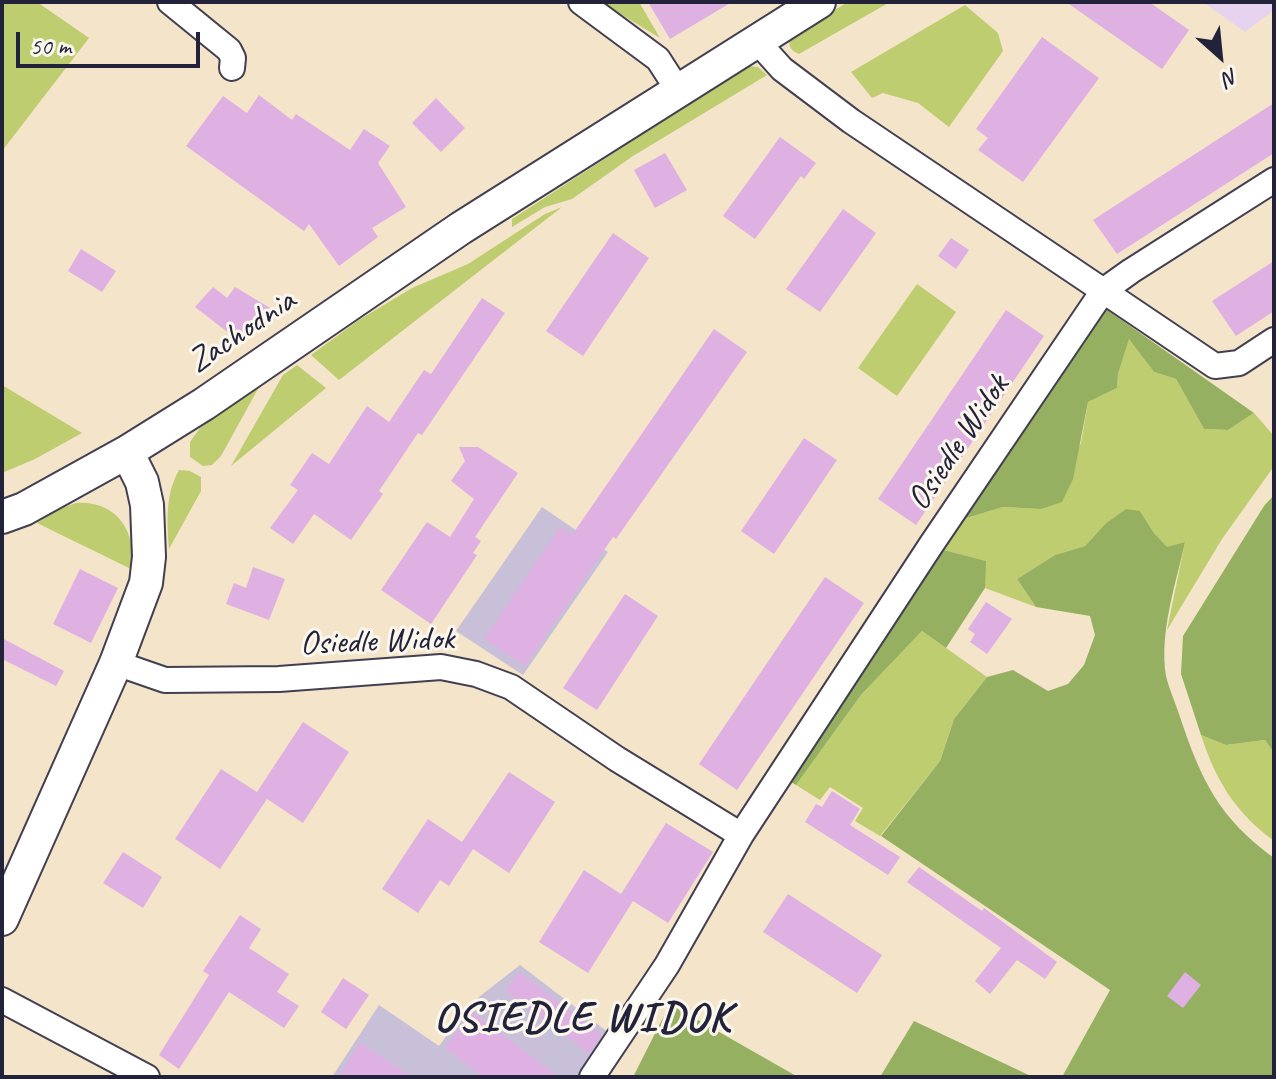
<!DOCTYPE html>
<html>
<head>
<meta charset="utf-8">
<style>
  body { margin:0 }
  #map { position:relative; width:1276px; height:1079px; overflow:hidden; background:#f4e4ca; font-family:Caveat,sans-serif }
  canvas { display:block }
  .frame { position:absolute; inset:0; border:4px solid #22223b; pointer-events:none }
  .north { position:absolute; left:1180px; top:16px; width:80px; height:80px; -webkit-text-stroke:6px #fbf7ec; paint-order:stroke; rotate:153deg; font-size:22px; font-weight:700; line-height:32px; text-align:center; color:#22223b }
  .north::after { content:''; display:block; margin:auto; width:28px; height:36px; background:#22223b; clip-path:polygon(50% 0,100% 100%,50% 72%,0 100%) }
  .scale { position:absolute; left:16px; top:32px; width:184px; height:36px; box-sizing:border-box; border:4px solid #22223b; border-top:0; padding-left:10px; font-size:24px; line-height:28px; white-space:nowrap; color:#22223b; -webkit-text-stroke:6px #fbf7ec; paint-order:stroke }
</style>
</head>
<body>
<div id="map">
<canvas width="1276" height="1079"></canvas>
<div class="frame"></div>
<div class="north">N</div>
<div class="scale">50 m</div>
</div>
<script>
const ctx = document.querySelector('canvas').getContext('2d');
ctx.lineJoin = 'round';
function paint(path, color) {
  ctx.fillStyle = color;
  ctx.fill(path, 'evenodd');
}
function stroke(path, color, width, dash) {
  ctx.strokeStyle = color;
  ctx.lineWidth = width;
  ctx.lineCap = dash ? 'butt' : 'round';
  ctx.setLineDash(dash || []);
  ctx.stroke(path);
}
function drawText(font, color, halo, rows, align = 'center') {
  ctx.font = font + ' Caveat,sans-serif';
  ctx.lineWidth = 6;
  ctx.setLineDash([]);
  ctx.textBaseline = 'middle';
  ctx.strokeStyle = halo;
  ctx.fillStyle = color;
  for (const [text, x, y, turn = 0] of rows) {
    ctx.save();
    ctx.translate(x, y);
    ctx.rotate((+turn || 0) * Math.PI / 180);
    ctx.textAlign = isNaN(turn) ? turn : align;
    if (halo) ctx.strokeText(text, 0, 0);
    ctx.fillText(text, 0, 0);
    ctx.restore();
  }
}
paint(new Path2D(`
  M1203,2H1274V10L1245,32Z`), '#e6d3f0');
paint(new Path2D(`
  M542,507L608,552L523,675L456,631Z
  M520,965L613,1036L582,1077H332L379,1005L439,1046L470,1004Z`), '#c8c0d8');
paint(new Path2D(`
  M2,2H37L89,38L2,151Z
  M601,2H639L660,38Z
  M848,2H890L799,54C790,50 788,46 790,36Z
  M965,5L998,33L1003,51L949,127L918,103L883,93L872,98L851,72Z
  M748,66L758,67L767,75L633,156L572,199L545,207L512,227V219Z
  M562,207L339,380L311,355L359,320L412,288L468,264L545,214Z
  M917,284L956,312L897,396L858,368Z
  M1129,338L1154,372L1176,379L1204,429L1228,430L1254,413L1274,436L1272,469L1222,539L1167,630L1185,542L1167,548L1154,533L1140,511L1105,524L1085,546L1055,555L1017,579L1036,607L985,588V561L940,549L960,520L1003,507L1041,509L1081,443L1088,402L1117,388L1118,374Z
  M297,365L326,388L231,466L283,375Z
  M2,385L82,433L35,459L2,473Z
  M259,387L221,456L212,465L203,466L190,457V442L200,428Z
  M179,470L190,471L201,477V491L169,549C167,522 165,495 179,470Z
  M76,503C116,500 138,532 131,569L37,523L59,509Z
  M922,631L987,677L954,719L940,761L880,836L855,821L863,808L830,787L820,800L796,785L861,695Z
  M1201,735L1226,745L1265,740L1274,753V841C1235,812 1216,781 1201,735Z`), '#becd6f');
paint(new Path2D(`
  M1103,307L1254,413L1228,430L1204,429L1176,379L1154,372L1129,339L1118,374L1117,388L1088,402L1073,479L1062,502L1041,509L1003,507L960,520Z
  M1274,495V753L1265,740L1226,745L1201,735L1181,674L1183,636L1264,506Z
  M1126,509L1140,511L1154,533L1167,547L1185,542C1176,584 1159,632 1166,676C1169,689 1176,704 1180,717C1201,780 1219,818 1274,858V1077H1062L1110,990L881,836L940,761L954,719L987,677L1013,670L1048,691L1068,684L1084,665L1095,635L1090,616L1036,607L1017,579L1055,555L1085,546L1105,524Z
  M940,549L986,561L985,588L946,648L922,631L861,695L796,785L787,780Z
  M670,1004L798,1077H633Z
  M914,1021L1033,1077H880Z`), '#96b062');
paint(new Path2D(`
  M648,2H732L670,39Z
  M1066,2H1149L1189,30L1162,69Z
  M1042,37L1099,78L1023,182L978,150L988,138L976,129Z
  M259,95L292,120L296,114L350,150L364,129L390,146L378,163L406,207L372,228L378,237L339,266L309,224L304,231L186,146L223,96L247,113Z
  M436,98L465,128L441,152L412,123Z
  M1274,103V153L1117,254L1093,220Z
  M780,137L816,163L804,179L801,176L755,239L723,216Z
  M665,153L687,190L655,208L634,170Z
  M843,209L876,233L820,312L786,289Z
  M613,233L649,258L583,356L546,331Z
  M951,238L969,250L956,269L938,256Z
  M81,249L116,271L102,292L68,271Z
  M1274,261V311L1236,336L1212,301Z
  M213,287L227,298L235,287L270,308L243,344L195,307Z
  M482,298L505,313L422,435L418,433L379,491L383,494L351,540L314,514L293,544L270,528L298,490L290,485L312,453L329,464L367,406L389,422L424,370L431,374Z
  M1006,310L1044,336L916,525L878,499Z
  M714,329L747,352L616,539L613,537L525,666L484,639L560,527L572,535Z
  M804,438L837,460L774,554L741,531Z
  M459,447H478L518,473L475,537L481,541L473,553L477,555L431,624L381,590L427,522L450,537L474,499L451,481L465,461Z
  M253,567L285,579L269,620L226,604L234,583L246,588Z
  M80,569L118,588L91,643L53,624Z
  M825,577L864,603L737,790L699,764Z
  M625,594L658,616L597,710L563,688Z
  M986,602L1012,619L987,654L970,642L975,634L968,629Z
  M2,638L64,671L56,686L2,659Z
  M303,722L349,752L303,823L267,799L220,869L175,839L221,769L257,792Z
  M509,772L555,802L509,873L473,849L449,886L440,880L418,913L382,889L428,819L462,842Z
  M832,791L860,809L850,825L900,857L888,875L805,822L816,804L822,807Z
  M666,823L713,852L668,923L633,901L588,973L539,942L584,870L621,894Z
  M123,852L162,877L143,908L103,883Z
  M919,867L982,911L984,908L1057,962L1045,979L1017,960L990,994L975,981L1001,948L907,882Z
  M788,894L882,955L857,993L763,932Z
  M240,915L261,929L249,948L289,974L277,992L299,1006L284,1028L229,992L179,1069L159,1055L209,975L203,971Z
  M519,972L602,1035L589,1054L506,991Z
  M1185,972L1201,985L1183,1008L1167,996Z
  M343,978L369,995L346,1029L321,1012Z
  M472,1012L559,1077H483L445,1048Z
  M360,1043L413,1077H338Z`), '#dfb0e2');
const street = new Path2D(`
  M170,2L229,50L233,58L232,68
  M581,2L658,59L678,90
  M756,40L782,69L851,121L1215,366L1239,363L1274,340
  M116,663L165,680L279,679L441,667L476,674L511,687L617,759L741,835L667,965L592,1077
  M741,835L931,545L1103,291L1131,271L1274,180
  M2,1000L147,1077`);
const secondary = new Path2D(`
  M2,517L24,509L127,452L204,404L461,228L819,2
  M2,919L116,663L146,583L149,557L147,505L142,482L127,452`);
stroke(street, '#423f50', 28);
stroke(secondary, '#423f50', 36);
stroke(street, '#fff', 24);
stroke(secondary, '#fff', 32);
drawText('34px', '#22223b', '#fbf7ec', [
  ["Zachodnia",242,332,-34],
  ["Osiedle Widok",959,443,-56],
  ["Osiedle Widok",377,642,-2]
]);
ctx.letterSpacing = '2px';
drawText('bold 42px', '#22223b', '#fbf7ec', [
  ["OSIEDLE WIDOK",583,1019]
]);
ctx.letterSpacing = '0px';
</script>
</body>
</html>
